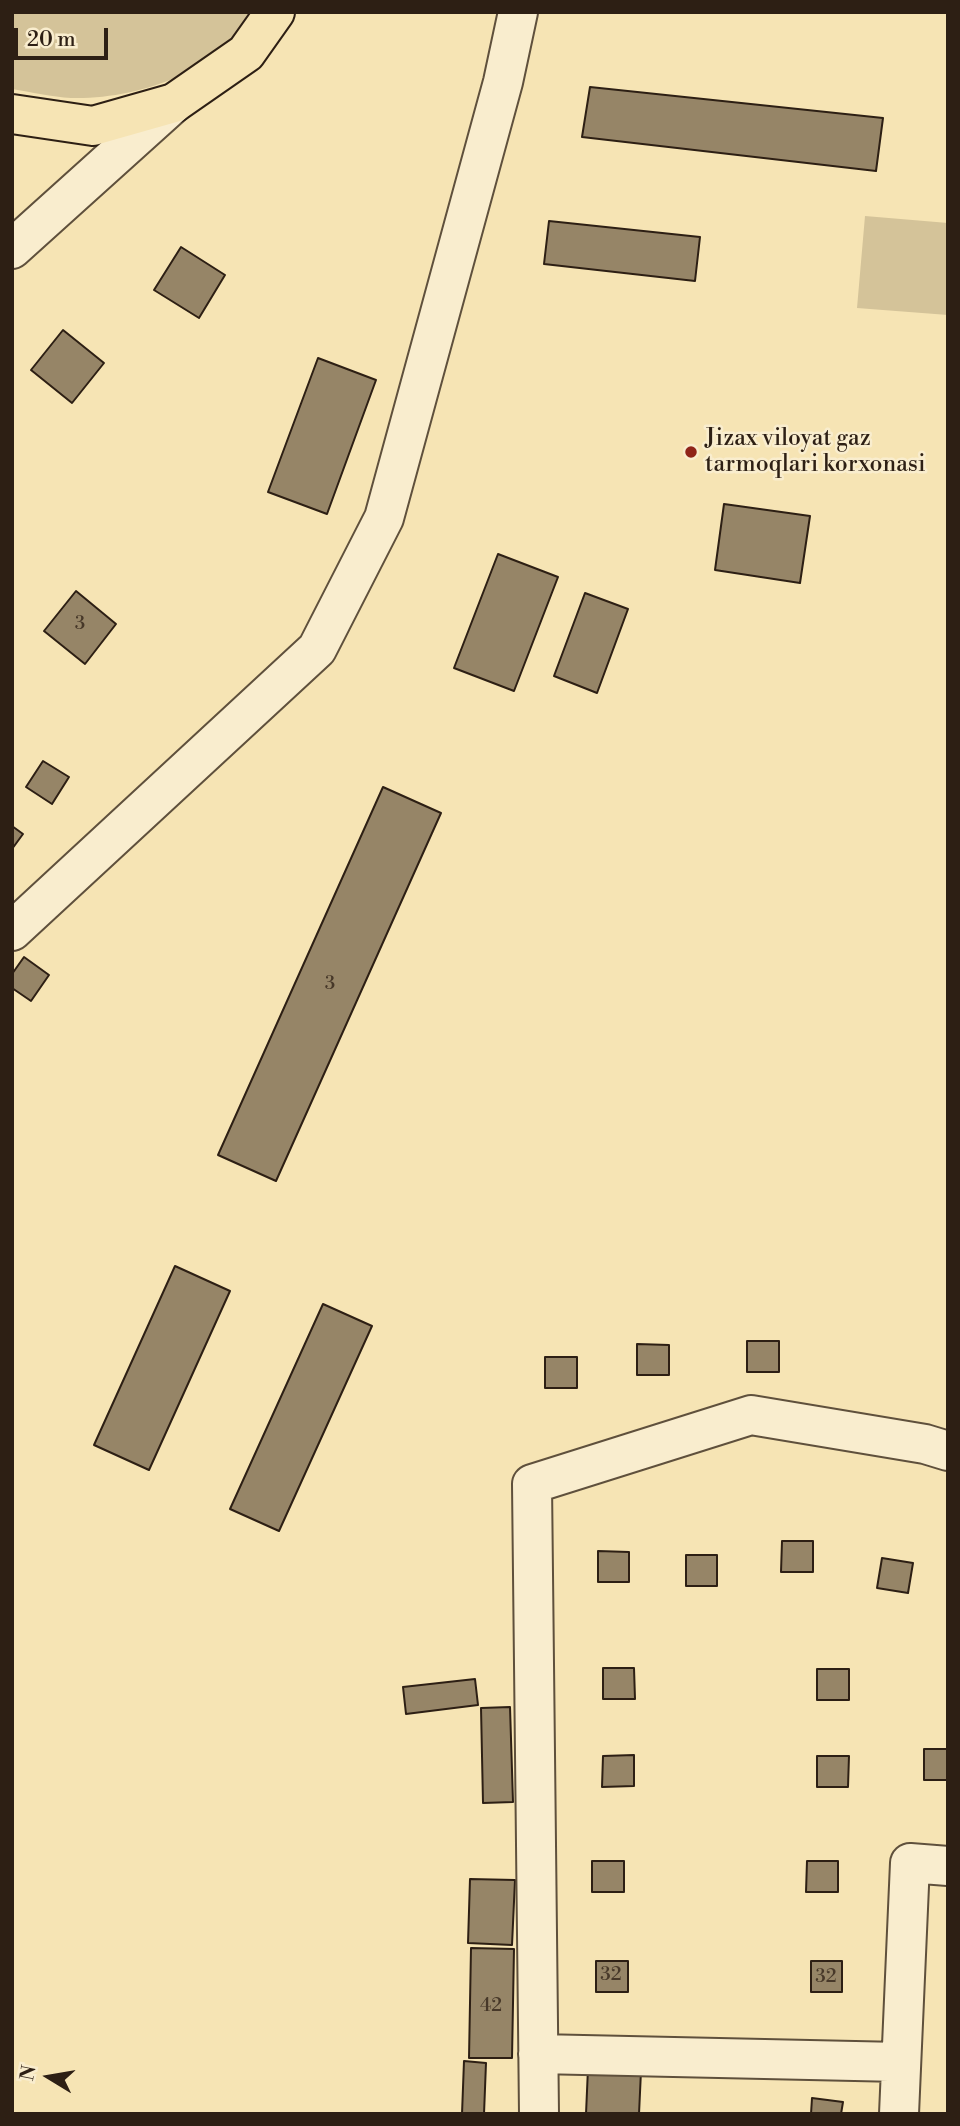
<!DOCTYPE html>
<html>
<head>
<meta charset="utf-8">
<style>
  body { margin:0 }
  #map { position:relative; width:960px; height:2126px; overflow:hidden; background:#f6e4b4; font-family:"Libre Bodoni",serif }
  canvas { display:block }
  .frame { position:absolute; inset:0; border:14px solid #2d1f14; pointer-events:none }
  .north { position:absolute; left:14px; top:2042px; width:70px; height:70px; -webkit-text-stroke:5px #f9edce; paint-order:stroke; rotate:281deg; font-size:19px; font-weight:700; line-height:28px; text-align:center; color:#2d1f14 }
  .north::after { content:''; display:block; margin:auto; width:24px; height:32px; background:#2d1f14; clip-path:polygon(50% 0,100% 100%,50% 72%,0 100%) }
  .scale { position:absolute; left:14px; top:28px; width:94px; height:32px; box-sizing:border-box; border:4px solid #2d1f14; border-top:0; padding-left:9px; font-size:21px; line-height:24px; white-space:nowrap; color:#2d1f14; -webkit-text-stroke:5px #f9edce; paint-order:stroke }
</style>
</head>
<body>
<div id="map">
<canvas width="960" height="2126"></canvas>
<div class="frame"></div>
<div class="north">N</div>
<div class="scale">20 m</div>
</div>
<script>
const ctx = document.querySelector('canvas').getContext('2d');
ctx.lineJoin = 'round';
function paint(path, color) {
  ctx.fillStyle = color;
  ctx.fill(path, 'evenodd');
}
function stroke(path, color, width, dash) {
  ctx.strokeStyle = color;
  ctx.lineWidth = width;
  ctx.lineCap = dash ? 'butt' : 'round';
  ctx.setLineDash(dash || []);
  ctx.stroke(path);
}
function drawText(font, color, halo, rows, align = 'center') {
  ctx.font = font + ' "Libre Bodoni",serif';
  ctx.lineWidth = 5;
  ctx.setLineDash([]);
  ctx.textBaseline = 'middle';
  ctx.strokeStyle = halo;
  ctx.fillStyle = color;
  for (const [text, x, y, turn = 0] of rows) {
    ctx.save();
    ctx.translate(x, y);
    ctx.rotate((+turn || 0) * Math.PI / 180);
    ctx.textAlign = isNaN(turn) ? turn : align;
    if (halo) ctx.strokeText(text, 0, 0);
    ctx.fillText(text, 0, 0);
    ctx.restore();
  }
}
paint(new Path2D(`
  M12,12H261C222,69 139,100 71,98C52,97 31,92 12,89Z
  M865,216L948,223V315L857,308Z`), '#d4c399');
const building = new Path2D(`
  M590,87L883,118L876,171L582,137Z
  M549,221L700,237L695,281L544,264Z
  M181,247L225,275L199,318L154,290Z
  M63,330L104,363L72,403L31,370Z
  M318,358L376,380L327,514L268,492Z
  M724,504L810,516L800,583L715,570Z
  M498,554L558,577L514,691L454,668Z
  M76,591L116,624L85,664L44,631Z
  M585,593L628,609L597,693L554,676Z
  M43,761L69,777L52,804L26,787Z
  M383,787L441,813L276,1181L218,1155Z
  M12,826L23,834L12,849Z
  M24,957L49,975L31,1001L12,988V974Z
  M175,1266L230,1291L149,1470L94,1445Z
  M323,1304L372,1326L279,1531L230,1509Z
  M747,1341H779V1372H747Z
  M637,1344L669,1345V1375H637Z
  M545,1357H577V1388H545Z
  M782,1541H813V1572H781Z
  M598,1551L629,1552V1582H598Z
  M686,1555H717V1586H686Z
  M882,1558L913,1563L908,1593L877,1588Z
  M603,1668H634L635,1699H603Z
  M817,1669H849V1700H817Z
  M475,1679L478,1705L406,1714L403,1687Z
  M510,1707L513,1802L483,1803L481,1708Z
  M924,1749H948V1780H924Z
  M634,1755V1786L602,1787L603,1756Z
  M817,1756H849L848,1787H817Z
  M592,1861H624V1892H592Z
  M807,1861H838V1892H806Z
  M470,1879L515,1880L512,1945L468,1943Z
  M471,1948L514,1949L512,2058H469Z
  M596,1961H628V1992H596Z
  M811,1961H842V1992H811Z
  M464,2061L486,2063L484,2114H462Z
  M588,2068L641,2071L639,2114H586Z
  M812,2098L843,2102L841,2114H811Z`);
paint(building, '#968567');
stroke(building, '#2d1f14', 2);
const minor = new Path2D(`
  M12,249L174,103
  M12,931L317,649L384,518L503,82L518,12
  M538,2054L900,2062
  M539,2114L532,1484L751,1415L925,1444L948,1451
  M899,2114L910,1863L948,1866`);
const major = new Path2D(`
  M12,114L93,126L174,103L246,53L275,12`);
stroke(minor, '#5f503c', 42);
stroke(major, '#2d1f14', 42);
stroke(minor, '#f9edce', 38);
stroke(major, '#f6e4b4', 38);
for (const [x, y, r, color] of [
  [691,452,7,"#8f2418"]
]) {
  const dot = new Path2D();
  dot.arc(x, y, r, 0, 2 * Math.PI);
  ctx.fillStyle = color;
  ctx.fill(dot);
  stroke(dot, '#f9edce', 2.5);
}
drawText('19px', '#473829', null, [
  ["3",80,624],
  ["3",330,984],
  ["32",611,1975],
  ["32",826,1977],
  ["42",491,2006]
]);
drawText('23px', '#2d1f14', '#f9edce', [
  ["Jizax viloyat gaz",705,439],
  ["tarmoqlari korxonasi",705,465]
], 'left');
</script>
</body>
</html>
